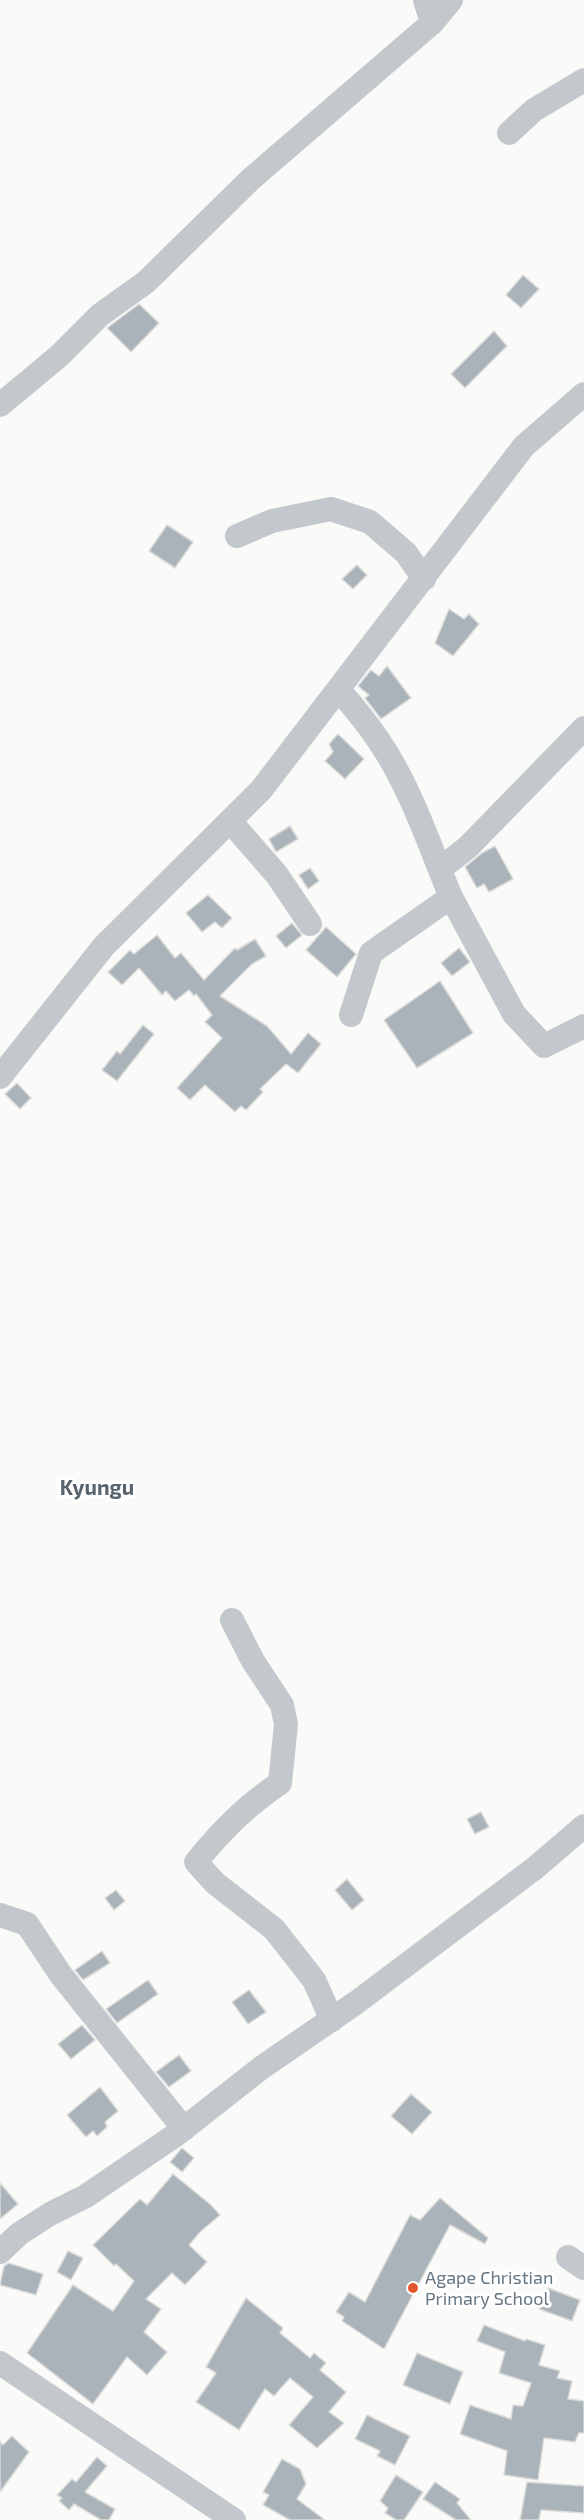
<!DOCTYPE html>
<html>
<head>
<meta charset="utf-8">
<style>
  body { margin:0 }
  canvas { display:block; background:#fafaf8 }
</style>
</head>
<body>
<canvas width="584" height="2520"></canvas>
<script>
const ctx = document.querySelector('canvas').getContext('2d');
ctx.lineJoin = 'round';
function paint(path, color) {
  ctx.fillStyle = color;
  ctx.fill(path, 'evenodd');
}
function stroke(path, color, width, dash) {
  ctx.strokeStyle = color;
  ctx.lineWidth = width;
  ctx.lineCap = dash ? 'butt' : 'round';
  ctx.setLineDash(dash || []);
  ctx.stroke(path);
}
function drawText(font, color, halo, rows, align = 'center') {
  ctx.font = font + ' "Exo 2",sans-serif';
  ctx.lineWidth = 6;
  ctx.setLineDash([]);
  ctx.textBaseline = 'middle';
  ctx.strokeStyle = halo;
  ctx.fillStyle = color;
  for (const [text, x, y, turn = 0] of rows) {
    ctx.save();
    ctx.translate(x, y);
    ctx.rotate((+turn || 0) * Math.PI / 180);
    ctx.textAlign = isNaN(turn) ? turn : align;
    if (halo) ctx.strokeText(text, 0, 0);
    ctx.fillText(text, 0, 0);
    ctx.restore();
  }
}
const building = new Path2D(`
  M523,275L539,289L521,308L506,295Z
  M139,304L159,323L131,352L107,328Z
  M494,331L507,346L465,388L451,374Z
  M167,525L193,542L175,568L149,551Z
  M357,565L367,575L353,589L342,579Z
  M449,609L464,619L469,614L479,624L453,656L435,643Z
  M387,666L411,698L381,719L365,698L369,695L358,686L371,670L379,676Z
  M338,734L364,759L345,779L325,761L333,752L329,744Z
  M290,826L298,839L276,852L269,839Z
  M495,846L513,879L489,892L484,884L477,888L465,867L482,853Z
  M310,868L319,881L308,889L299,875Z
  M208,895L232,918L222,928L215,922L202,932L186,913Z
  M292,923L302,935L286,948L276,936Z
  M326,927L356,954L337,977L306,950Z
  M157,935L175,958L181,953L204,980L235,948L237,950L255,939L266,956L252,964L220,996L267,1026L291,1054L308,1033L321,1044L298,1073L286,1064L260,1089L263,1092L246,1110L241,1106L235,1112L205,1085L190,1100L177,1088L222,1038L205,1022L212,1015L196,994L194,996L189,990L175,1001L166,991L162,995L139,968L122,985L108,972L130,950L134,954Z
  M459,948L470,962L452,976L441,963Z
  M440,981L473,1033L417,1068L384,1020Z
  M143,1025L154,1034L117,1081L102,1070L117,1051L120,1054Z
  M17,1083L31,1098L20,1109L5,1094Z
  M481,1812L489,1827L475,1834L467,1819Z
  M347,1879L364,1900L352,1910L335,1890Z
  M116,1890L125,1901L114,1910L105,1898Z
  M102,1951L110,1963L83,1980L75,1970Z
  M148,1980L158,1994L117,2023L106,2009Z
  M249,1990L266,2012L248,2024L232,2002Z
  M82,2025L95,2040L71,2059L58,2044Z
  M179,2055L191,2071L169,2087L156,2072Z
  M100,2087L118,2111L105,2122L107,2127L97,2136L93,2131L86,2137L67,2115Z
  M411,2094L432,2112L412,2134L391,2116Z
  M182,2148L194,2158L182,2172L170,2162Z
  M173,2174L211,2205L220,2215L200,2232L189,2245L207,2262L185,2285L172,2273L146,2299L161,2309L144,2332L167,2352L147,2375L127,2357L93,2404L27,2353L73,2285L113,2311L134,2281L116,2264L114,2266L93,2245L140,2199L147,2205Z
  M0,2183L18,2204L0,2219Z
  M440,2198L488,2238L485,2244L450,2225L384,2349L342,2321L344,2317L336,2312L349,2292L365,2302L410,2215L420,2220Z
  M68,2251L83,2258L71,2280L57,2272Z
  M9,2263L43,2274L36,2295L0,2285L4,2266Z
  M548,2288L580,2300L572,2321L539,2309Z
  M246,2298L283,2328L280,2333L310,2358L314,2353L326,2363L320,2370L346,2392L329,2412L344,2423L317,2448L289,2425L313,2397L290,2378L274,2396L265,2389L239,2430L196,2402L216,2373L206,2367Z
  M484,2325L525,2341L526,2339L545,2345L539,2365L560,2371L557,2378L572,2381L568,2399L584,2401V2433H579L575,2442L544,2438L538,2480L504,2475L507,2451L460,2434L470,2405L511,2419L513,2405L523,2406L531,2383L499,2373L505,2352L477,2341Z
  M417,2353L463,2372L450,2404L403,2385Z
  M367,2415L410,2436L395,2465L377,2456L380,2451L355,2439Z
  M12,2436L29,2452L0,2492V2441L3,2445Z
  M97,2457L107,2466L85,2492L115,2509L109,2520H101L74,2504L69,2510L59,2501L62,2498L57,2495L72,2479L76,2482Z
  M282,2459L300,2469L306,2484L297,2499L325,2520H290L263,2505L269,2495L263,2492Z
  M396,2475L423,2492L404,2520H396L385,2513L388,2508L380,2501Z
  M435,2482L460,2499L457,2503L471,2520H456L423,2499Z
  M527,2482L584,2486V2513L541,2510L539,2520H520Z`);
paint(building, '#aab3b9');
stroke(building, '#dcdcda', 1.5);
stroke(new Path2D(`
  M425,0L432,23
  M509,133L534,110L584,80
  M0,405L59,356L100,315L146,282L251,179L432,23L451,0
  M237,536L272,521L331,509L370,522L406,553L424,579
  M339,690C353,706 367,723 379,741C411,788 429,845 451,897L371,953L351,1015
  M230,821L277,875L310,924
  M440,869L468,847L584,728
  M451,897L514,1014L544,1046L584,1026
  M0,1077L104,946L261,790L524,446L584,394
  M232,1620L253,1661L282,1705L286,1724L280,1783C246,1806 222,1830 196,1862L215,1883L274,1929L314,1980L332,2020
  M0,1915L27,1924L61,1975L184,2129
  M0,2252L19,2234L50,2214L86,2196L177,2134L261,2068L357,2002L535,1868L584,1826
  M568,2257L584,2268
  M0,2363L234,2520`), '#c3c8cc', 24);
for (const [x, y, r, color] of [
  [413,2288,6,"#e4572e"]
]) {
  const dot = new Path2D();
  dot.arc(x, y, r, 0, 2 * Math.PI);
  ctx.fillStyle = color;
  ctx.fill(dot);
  stroke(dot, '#fff', 2);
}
drawText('18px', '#657683', '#fff', [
  ["Agape Christian",425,2278],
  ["Primary School",425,2299]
], 'left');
drawText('bold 21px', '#57646e', '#fff', [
  ["Kyungu",97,1488]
]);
</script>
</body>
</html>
